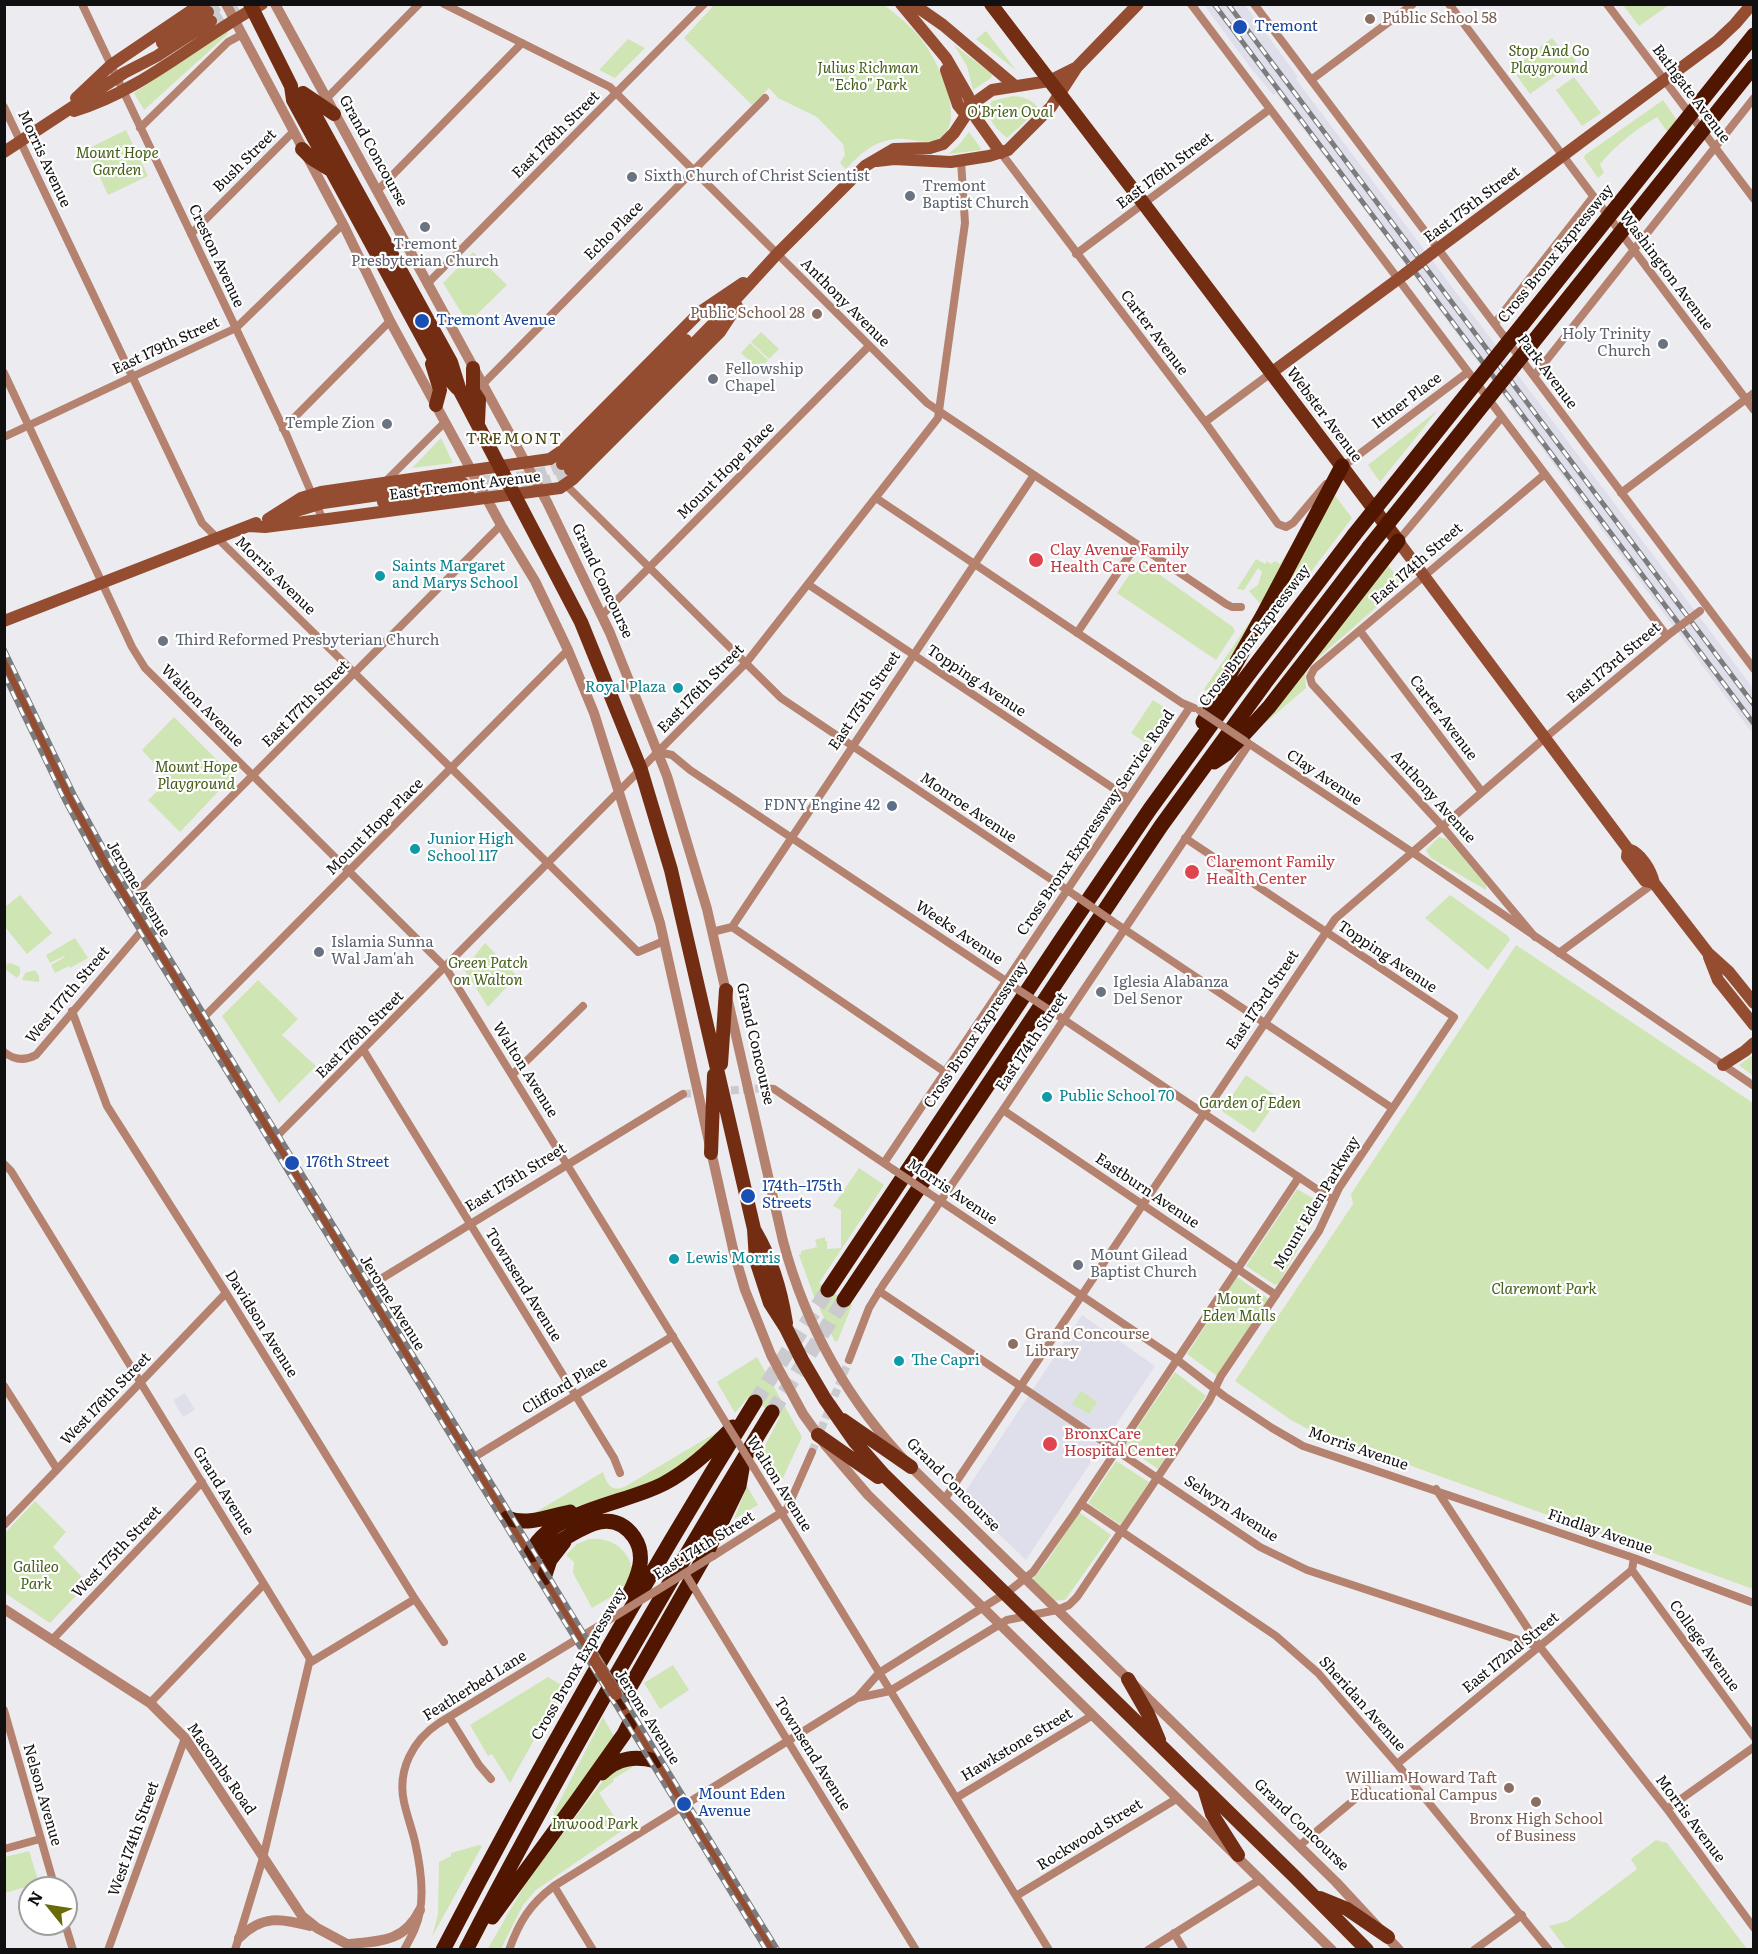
<!DOCTYPE html>
<html>
<head>
<meta charset="utf-8">
<style>
  body { margin:0 }
  #map { position:relative; width:1758px; height:1954px; overflow:hidden; background:#ececf0; font-family:Literata,serif }
  canvas { display:block }
  .frame { position:absolute; inset:0; border:6px solid #101011; pointer-events:none }
  .north { position:absolute; left:18px; top:1876px; width:60px; height:60px; box-sizing:border-box; background:#fff; border:2px solid #9f9fa0; border-radius:50%; rotate:300deg; font-size:16px; font-weight:700; line-height:24px; text-align:center; color:#101011 }
  .north::after { content:''; display:block; margin:auto; width:21px; height:27px; background:#6a6a07; clip-path:polygon(50% 0,100% 100%,50% 72%,0 100%) }
</style>
</head>
<body>
<div id="map">
<canvas width="1758" height="1954"></canvas>
<div class="frame"></div>
<div class="north">N</div>
</div>
<script>
const ctx = document.querySelector('canvas').getContext('2d');
ctx.lineJoin = 'round';
function paint(path, color) {
  ctx.fillStyle = color;
  ctx.fill(path, 'evenodd');
}
function stroke(path, color, width, dash) {
  ctx.strokeStyle = color;
  ctx.lineWidth = width;
  ctx.lineCap = dash ? 'butt' : 'round';
  ctx.setLineDash(dash || []);
  ctx.stroke(path);
}
function drawText(font, color, halo, rows, align = 'center') {
  ctx.font = font + ' Literata,serif';
  ctx.lineWidth = 4.5;
  ctx.setLineDash([]);
  ctx.textBaseline = 'middle';
  ctx.strokeStyle = halo;
  ctx.fillStyle = color;
  for (const [text, x, y, turn = 0] of rows) {
    ctx.save();
    ctx.translate(x, y);
    ctx.rotate((+turn || 0) * Math.PI / 180);
    ctx.textAlign = isNaN(turn) ? turn : align;
    if (halo) ctx.strokeText(text, 0, 0);
    ctx.fillText(text, 0, 0);
    ctx.restore();
  }
}
paint(new Path2D(`
  M1204,5H1245L1298,77L1296,79L1753,688V734L1397,253L1276,93L1273,95L1250,67Z
  M1082,1315L1155,1366L1026,1560L961,1498Z
  M185,1393L195,1410L183,1417L173,1400Z`), '#dedfea');
paint(new Path2D(`
  M714,5H884C896,14 908,24 918,35C934,53 969,120 940,138C929,145 917,140 905,139C879,137 862,152 846,169L840,163L845,155L843,144L817,117L778,98L769,88L752,105L684,38Z
  M1623,5H1669L1639,26Z
  M227,30L228,34L144,110L134,93Z
  M986,31L1015,69L1017,71L976,39Z
  M1552,38L1566,55L1570,53L1576,61L1530,94L1512,69Z
  M628,39L645,48L615,78L599,70Z
  M954,45L992,74L991,78L973,90L967,66Z
  M1574,77L1601,113L1582,126L1556,90Z
  M1013,96C1024,97 1032,99 1039,109L1007,138C996,128 983,117 992,101Z
  M1663,100L1681,126L1671,137L1657,117C1635,130 1617,144 1600,164L1604,173L1598,178L1584,158L1585,155Z
  M126,130L148,176L108,195L87,149Z
  M969,132L982,150L948,154L958,146Z
  M473,252L507,285L468,323L443,283Z
  M761,332L779,349L769,359L751,342Z
  M750,343L768,360L759,370L741,353Z
  M1438,410L1380,482L1368,465Z
  M441,438L453,463L412,468Z
  M1334,494L1352,518L1274,620L1268,616Z
  M1304,526L1262,606L1249,591L1258,585L1262,572L1258,568L1244,590L1237,589L1256,559L1265,564L1267,561L1271,564L1275,561L1280,564Z
  M1139,560L1233,627L1235,631L1216,660L1117,593Z
  M1387,564L1403,584L1310,665L1305,676L1306,688L1258,729Z
  M1253,617L1256,618L1211,694L1204,689Z
  M1153,700L1171,712L1149,745L1131,733Z
  M174,717L233,776L180,832L148,800L169,780L142,750Z
  M1439,837L1447,839L1486,884V890L1431,858L1426,850Z
  M20,895L52,933L27,954L5,927V907Z
  M1450,895L1508,936L1510,940L1488,970L1425,918Z
  M75,938L88,958L70,968L69,966L55,973L51,965L65,957L64,956L50,963L46,955Z
  M485,943L517,976L488,1007L464,969Z
  M1516,945L1753,1103V1589L1306,1428L1291,1420L1235,1381L1353,1204L1351,1194Z
  M10,963L20,967V974L17,978L5,969L7,964Z
  M35,970L39,976V982L22,980L25,973Z
  M258,980L298,1019L282,1035L316,1066L279,1103L222,1016Z
  M1753,1055V1076L1739,1065Z
  M1246,1075L1279,1098L1254,1133L1222,1111Z
  M859,1168L884,1185L819,1283L852,1305L838,1340L835,1342L813,1294L799,1255L801,1254V1251L817,1247L815,1240L825,1237V1241H827V1249L841,1248V1210L833,1206Z
  M1297,1189L1323,1204L1279,1283L1275,1285L1246,1266Z
  M1237,1277L1269,1299L1217,1376L1187,1354Z
  M757,1357L802,1437L781,1482L761,1453L780,1417L748,1397L735,1413L717,1382Z
  M1175,1372L1206,1396L1158,1469L1125,1446Z
  M1081,1391L1097,1402L1089,1414L1072,1404Z
  M717,1432L719,1436C704,1447 690,1461 675,1471C635,1496 577,1505 532,1518L531,1515L603,1472C607,1485 612,1493 626,1486Z
  M1116,1461L1149,1482L1121,1525L1088,1503Z
  M747,1486L758,1505L734,1519Z
  M35,1501L66,1532L53,1547L88,1583L50,1623L5,1593V1533Z
  M1079,1512L1111,1535L1065,1600L1052,1601L1031,1581L1046,1563Z
  M589,1539C610,1537 628,1548 632,1569L625,1585L620,1588L621,1591L592,1608L573,1573L574,1562L566,1555L577,1544Z
  M673,1665L689,1690L660,1709L644,1683Z
  M548,1677L568,1689L540,1729L510,1783L492,1754L488,1756L470,1725Z
  M603,1717L615,1738L557,1817L554,1815V1812Z
  M630,1762L633,1767L613,1779L614,1781L599,1793L623,1830L536,1890L523,1905L501,1949L487,1950L527,1881L609,1773Z
  M1656,1840L1667,1843L1747,1949H1566L1549,1926L1568,1921L1637,1869L1631,1859Z
  M479,1845L482,1846L432,1937L438,1914L439,1862L451,1856V1853Z
  M29,1851L39,1883L5,1893V1857Z`), '#cfe5b4');
stroke(new Path2D(`
  M683,1094L764,1088
  M812,1452L849,1360`), '#cbcbcf', 8, [8, 4]);
stroke(new Path2D(`
  M208,12L220,4
  M211,21L238,4
  M463,483C489,480 543,479 562,464
  M468,492C495,489 550,488 570,470`), '#cbcbcf', 12, [12, 6]);
stroke(new Path2D(`
  M755,1402L828,1290
  M772,1412L844,1300`), '#cbcbcf', 15, [15, 8]);
stroke(new Path2D(`
  M82,4L287,436L323,520
  M444,4L610,87L927,403L1226,604L1232,607H1241
  M1191,4L1667,636
  M1254,4L1754,669
  M1449,4L1754,410
  M1607,4L1754,199
  M1311,80L1413,4
  M326,99L419,4
  M4,107L202,523L638,952L664,941
  M140,128L228,42L241,35
  M1001,153L1205,422L1278,524L1286,527L1293,523L1326,484
  M377,191L522,43
  M191,234L293,132
  M1076,254L1270,109
  M427,284L704,4
  M1495,323L1593,197
  M4,373L132,647L145,668L446,968L726,1423
  M1534,376L1754,98
  M482,385L765,98
  M1205,422L1271,373
  M283,429L390,321
  M4,437L236,328L343,224
  M1341,468L1468,372
  M384,483L445,422
  M566,485L781,698L1076,896
  M1621,493L1754,393
  M876,498L1182,703L1194,708
  M1398,541L1502,417
  M809,585L1128,798
  M602,615L869,346
  M1360,631L1482,792
  M1077,633L1137,544
  M1245,741L1412,852L1754,1086
  M658,752L672,755L690,770L1009,983
  M128,901L501,525
  M1112,921L1392,1108
  M732,927L945,1072
  M712,932L732,927L1034,475
  M1535,937L1442,826L1312,684L1310,677L1314,669L1545,474
  M1559,953L1654,883
  M72,1011L107,1106L226,1293L415,1599L444,1642
  M1051,1011L1333,1200
  M200,1021L568,650
  M364,1051L614,1458L620,1473
  M4,1052C14,1060 25,1061 36,1055L144,928
  M512,1075L583,1006
  M764,1088L774,1089L894,1170
  M1003,1110L1276,1295
  M274,1139L746,663L938,418L965,223L961,161
  M884,1163L1190,707
  M4,1164L11,1171L310,1659L263,1858L235,1950
  M927,1192L1176,1359L1224,1396L1272,1428L1303,1446L1634,1558L1754,1603
  M366,1288L683,1094
  M879,1291L1260,1547L1307,1570L1540,1647
  M849,1360L869,1308L883,1285L1003,1110L1249,744
  M4,1386L57,1469
  M471,1459L673,1336
  M754,1468L1049,1950
  M1436,1489L1540,1647L1667,1809L1754,1928
  M944,1500L1335,919L1546,737L1672,632
  M1081,1504L1276,1636L1318,1673L1397,1764L1549,1950
  M4,1525L226,1293
  M713,1556L787,1509L812,1452
  M1632,1570L1754,1737
  M694,1588L916,1950
  M52,1640L202,1482
  M311,1662L415,1599
  M857,1698L890,1691L1007,1620L1057,1610L1069,1605L1077,1597L1209,1401L1221,1376L1319,1231L1339,1188L1454,1017L1185,838
  M150,1703L264,1584
  M4,1710L55,1888
  M449,1717L479,1765L491,1779
  M1397,1764L1632,1570L1634,1558
  M956,1798L1093,1715
  M1667,1809L1754,1747
  M1299,1846L1367,1789
  M4,1849L40,1839
  M554,1886L593,1950
  M1016,1896L1178,1798
  M65,1924L73,1950
  M1174,1933L1184,1950
  M108,1950L185,1738
  M404,1950C411,1937 418,1925 420,1911C424,1889 420,1864 415,1842C412,1829 407,1816 404,1802C397,1770 413,1740 439,1723L607,1621
  M509,1950C519,1922 530,1904 554,1886L857,1698L879,1673L1009,1591L1033,1572L1074,1514L1299,1177
  M1148,1950L1261,1879
  M1474,1950L1522,1915`), '#b5826f', 8);
stroke(new Path2D(`
  M226,4L343,224L390,321L501,525L535,581L568,650L594,713L660,923L733,1249L745,1290L771,1355L803,1414L826,1446L868,1495L1332,1950
  M275,4L547,502L610,633L667,776L707,909L783,1241C806,1327 849,1403 911,1467L1336,1882L1399,1950
  M4,1609L150,1703L185,1738L302,1916L317,1928L358,1950
  M239,1938C262,1915 281,1918 310,1926
  M349,1944C381,1941 404,1942 420,1910`), '#b5826f', 10);
stroke(new Path2D(`
  M901,4L946,58L968,96L976,118L1001,153
  M913,4L943,25L1014,85
  M162,43L208,12
  M946,70L958,105L966,115
  M76,98L111,65L201,4
  M74,111C144,90 198,38 262,4
  M4,152L124,73L157,56L211,21
  M877,161L894,159L951,162L989,156L1008,150L1051,107L1077,67L1138,4
  M1432,253L1717,41L1735,24L1752,4
  M1271,373L1405,274
  M562,464L686,340
  M570,470L713,324L777,254L865,166L894,149L930,148L943,144L954,133L974,103L992,90L1049,81L1077,67
  M383,502L468,492
  M276,517L323,503L463,483
  M268,519L301,498L321,492L550,459L563,450L700,312L743,283
  M249,526L265,527L328,519L560,488L573,479L720,332L737,306
  M1398,541L1628,849C1641,853 1651,870 1654,883L1708,953L1729,972L1754,1003
  M4,621L256,523
  M4,662L70,800L112,876L589,1651
  M1628,849L1627,857L1645,881L1654,883
  M1709,957L1718,980L1754,1025
  M1723,1065L1745,1051L1754,1043
  M618,1698L773,1950`), '#954d32', 12);
stroke(new Path2D(`
  M250,4L291,86L293,100L439,368L457,388
  M991,4L1144,204L1398,541
  M303,93L451,362L460,391L581,622L641,770L671,870L754,1229L756,1260L770,1303L786,1328L802,1360L825,1399L855,1442L884,1475L1295,1877L1367,1950
  M303,93L334,114
  M302,149L311,158L329,169
  M432,364L440,390L436,405
  M473,368V391L479,400L478,422
  M721,1064L726,990
  M711,1153L714,1075
  M755,1231C771,1258 781,1291 786,1323
  M843,1420L911,1467
  M818,1435L878,1477
  M1128,1679L1148,1714L1159,1740
  M1205,1791L1212,1814L1238,1855
  M1320,1898L1347,1909L1388,1937`), '#732d12', 14);
stroke(new Path2D(`
  M1203,722L1263,615L1342,466
  M1214,762L1226,754L1269,707L1398,541
  M828,1290L1061,940L1150,809L1232,696L1354,535
  M844,1300L1161,826L1265,683L1369,547
  M507,1518C528,1526 549,1516 570,1512
  M530,1555C546,1511 627,1504 665,1483C691,1469 713,1448 733,1427
  M530,1555C561,1550 604,1495 634,1537C647,1556 638,1576 629,1594
  M544,1578L550,1560L564,1542
  M621,1703L707,1552L739,1486L742,1469
  M602,1773C618,1757 636,1756 656,1761
  M492,1917L576,1802L624,1734L631,1720
  M443,1950C540,1763 645,1580 755,1402
  M466,1950C561,1766 665,1588 772,1412`), '#511600', 15);
const rail = new Path2D(`
  M1214,4L1754,724
  M1228,4L1754,705
  M4,649L75,796L113,865L778,1950
  M4,675L65,801L103,871L766,1950`);
stroke(rail, '#7c7c7e', 5);
stroke(rail, '#fff', 3, [9]);
stroke(new Path2D(`
  M1672,632L1700,611
  M1200,711L1245,741
  M1076,896L1112,921
  M1014,987L1051,1011
  M894,1170L927,1192
  M726,1423L754,1468
  M685,1573L694,1588
  M607,1621L713,1556`), '#b5826f', 8);
stroke(new Path2D(`
  M1405,274L1432,253
  M589,1651L616,1694`), '#954d32', 12);
stroke(new Path2D(`
  M1354,535L1754,35
  M1369,547L1754,66`), '#511600', 15);
for (const [x, y, r, color] of [
  [1370,19,6,"#8d6e63"],
  [1240,27,8,"#1a4fb4"],
  [632,177,6,"#6b7280"],
  [910,196,6,"#6b7280"],
  [425,227,6,"#6b7280"],
  [817,314,6,"#8d6e63"],
  [422,321,8,"#1a4fb4"],
  [1663,344,6,"#6b7280"],
  [713,379,6,"#6b7280"],
  [387,424,6,"#6b7280"],
  [1036,560,8,"#e0444e"],
  [380,576,6,"#0f9aa8"],
  [163,641,6,"#6b7280"],
  [678,688,6,"#0f9aa8"],
  [892,806,6,"#5c6f8a"],
  [415,849,6,"#0f9aa8"],
  [1192,872,8,"#e0444e"],
  [319,952,6,"#6b7280"],
  [1101,992,6,"#6b7280"],
  [1047,1097,6,"#0f9aa8"],
  [292,1163,8,"#1a4fb4"],
  [748,1196,8,"#1a4fb4"],
  [674,1259,6,"#0f9aa8"],
  [1078,1265,6,"#6b7280"],
  [1013,1344,6,"#8d6e63"],
  [899,1361,6,"#0f9aa8"],
  [1050,1444,8,"#e0444e"],
  [1509,1788,6,"#8d6e63"],
  [1536,1802,6,"#8d6e63"],
  [684,1804,8,"#1a4fb4"]
]) {
  const dot = new Path2D();
  dot.arc(x, y, r, 0, 2 * Math.PI);
  ctx.fillStyle = color;
  ctx.fill(dot);
  stroke(dot, '#fff', 2);
}
drawText('15px', '#785e54', '#fff', [
  ["Public School 58",1382,19],
  ["Public School 28",805,314,"right"],
  ["Grand Concourse",1025,1335],
  ["Library",1025,1352],
  ["William Howard Taft",1497,1779,"right"],
  ["Educational Campus",1497,1796,"right"],
  ["Bronx High School",1536,1820,"center"],
  ["of Business",1536,1837,"center"]
], 'left');
drawText('15px', '#164399', '#fff', [
  ["Tremont",1254,27],
  ["Tremont Avenue",436,321],
  ["176th Street",306,1163],
  ["174th–175th",762,1187],
  ["Streets",762,1204],
  ["Mount Eden",698,1795],
  ["Avenue",698,1812]
], 'left');
drawText('italic 15px', '#455f19', '#fff', [
  ["Stop And Go",1549,52],
  ["Playground",1549,69],
  ["Julius Richman",868,69],
  ["\"Echo\" Park",868,86],
  ["O'Brien Oval",1010,113],
  ["Mount Hope",117,154],
  ["Garden",117,171],
  ["Mount Hope",196,768],
  ["Playground",196,785],
  ["Green Patch",488,964],
  ["on Walton",488,981],
  ["Garden of Eden",1250,1104],
  ["Claremont Park",1544,1290],
  ["Mount",1239,1300],
  ["Eden Malls",1239,1317],
  ["Galileo",36,1568],
  ["Park",36,1585],
  ["Inwood Park",595,1825]
]);
drawText('15px', '#101011', '#fff', [
  ["Bathgate Avenue",1691,94,53],
  ["East 178th Street",556,135,-45],
  ["Grand Concourse",373,151,61],
  ["Morris Avenue",44,159,65],
  ["Bush Street",245,161,-45],
  ["East 176th Street",1165,171,-37],
  ["East 175th Street",1472,205,-37],
  ["Echo Place",614,231,-45],
  ["Cross Bronx Expressway",1556,254,-51],
  ["Creston Avenue",216,256,65],
  ["Washington Avenue",1666,271,53],
  ["Anthony Avenue",845,303,45],
  ["Carter Avenue",1154,333,53],
  ["East 179th Street",166,346,-25],
  ["Park Avenue",1547,372,53],
  ["Ittner Place",1407,401,-37],
  ["Webster Avenue",1324,415,53],
  ["Mount Hope Place",726,471,-45],
  ["East Tremont Avenue",465,486,-7],
  ["East 174th Street",1417,564,-41],
  ["Morris Avenue",275,576,44],
  ["Grand Concourse",602,581,65],
  ["Cross Bronx Expressway",1255,636,-53],
  ["East 173rd Street",1614,663,-40],
  ["Topping Avenue",976,681,34],
  ["East 176th Street",701,689,-46],
  ["East 175th Street",865,701,-56],
  ["East 177th Street",306,704,-45],
  ["Walton Avenue",202,706,45],
  ["Carter Avenue",1443,718,53],
  ["Clay Avenue",1324,778,34],
  ["Anthony Avenue",1433,797,48],
  ["Monroe Avenue",968,808,34],
  ["Cross Bronx Expressway Service Road",1096,823,-56],
  ["Mount Hope Place",375,827,-45],
  ["Jerome Avenue",138,889,59],
  ["Weeks Avenue",959,933,34],
  ["Topping Avenue",1387,957,34],
  ["West 177th Street",68,995,-50],
  ["East 173rd Street",1263,1000,-56],
  ["East 176th Street",360,1035,-45],
  ["Cross Bronx Expressway",976,1035,-56],
  ["East 174th Street",1032,1042,-56],
  ["Grand Concourse",755,1044,77],
  ["Walton Avenue",525,1070,58],
  ["East 175th Street",516,1178,-32],
  ["Eastburn Avenue",1147,1191,34],
  ["Morris Avenue",952,1192,34],
  ["Mount Eden Parkway",1317,1203,-59],
  ["Townsend Avenue",523,1285,58],
  ["Jerome Avenue",392,1303,58],
  ["Davidson Avenue",261,1324,58],
  ["Clifford Place",565,1386,-31],
  ["West 176th Street",106,1399,-46],
  ["Morris Avenue",1358,1449,19],
  ["Walton Avenue",779,1484,58],
  ["Grand Concourse",953,1485,45],
  ["Grand Avenue",223,1491,58],
  ["Selwyn Avenue",1231,1509,33],
  ["Findlay Avenue",1600,1532,19],
  ["East 174th Street",704,1546,-32],
  ["West 175th Street",117,1552,-46],
  ["College Avenue",1704,1646,54],
  ["East 172nd Street",1511,1653,-39],
  ["Cross Bronx Expressway",579,1664,-60],
  ["Featherbed Lane",475,1686,-32],
  ["Sheridan Avenue",1362,1704,48],
  ["Jerome Avenue",647,1717,58],
  ["Hawkstone Street",1017,1745,-31],
  ["Townsend Avenue",812,1754,58],
  ["Macombs Road",221,1769,55],
  ["Nelson Avenue",42,1795,74],
  ["Morris Avenue",1690,1819,53],
  ["Grand Concourse",1301,1825,44],
  ["Rockwood Street",1090,1835,-32],
  ["West 174th Street",134,1839,-70]
]);
drawText('15px', '#5b616d', '#fff', [
  ["Sixth Church of Christ Scientist",644,177],
  ["Tremont",922,187],
  ["Baptist Church",922,204],
  ["Tremont",425,245,"center"],
  ["Presbyterian Church",425,262,"center"],
  ["Holy Trinity",1651,335,"right"],
  ["Church",1651,352,"right"],
  ["Fellowship",725,370],
  ["Chapel",725,387],
  ["Temple Zion",375,424,"right"],
  ["Third Reformed Presbyterian Church",175,641],
  ["Islamia Sunna",331,943],
  ["Wal Jam'ah",331,960],
  ["Iglesia Alabanza",1113,983],
  ["Del Senor",1113,1000],
  ["Mount Gilead",1090,1256],
  ["Baptist Church",1090,1273]
], 'left');
drawText('15px', '#be3a42', '#fff', [
  ["Clay Avenue Family",1050,551],
  ["Health Care Center",1050,568],
  ["Claremont Family",1206,863],
  ["Health Center",1206,880],
  ["BronxCare",1064,1435],
  ["Hospital Center",1064,1452]
], 'left');
drawText('15px', '#0d838f', '#fff', [
  ["Saints Margaret",392,567],
  ["and Marys School",392,584],
  ["Royal Plaza",666,688,"right"],
  ["Junior High",427,840],
  ["School 117",427,857],
  ["Public School 70",1059,1097],
  ["Lewis Morris",686,1259],
  ["The Capri",911,1361]
], 'left');
drawText('15px', '#4e5e75', '#fff', [
  ["FDNY Engine 42",880,806]
], 'right');
ctx.letterSpacing = '1.5px';
drawText('16px', '#484808', '#fff', [
  ["TREMONT",514,439]
]);
ctx.letterSpacing = '0px';
</script>
</body>
</html>
